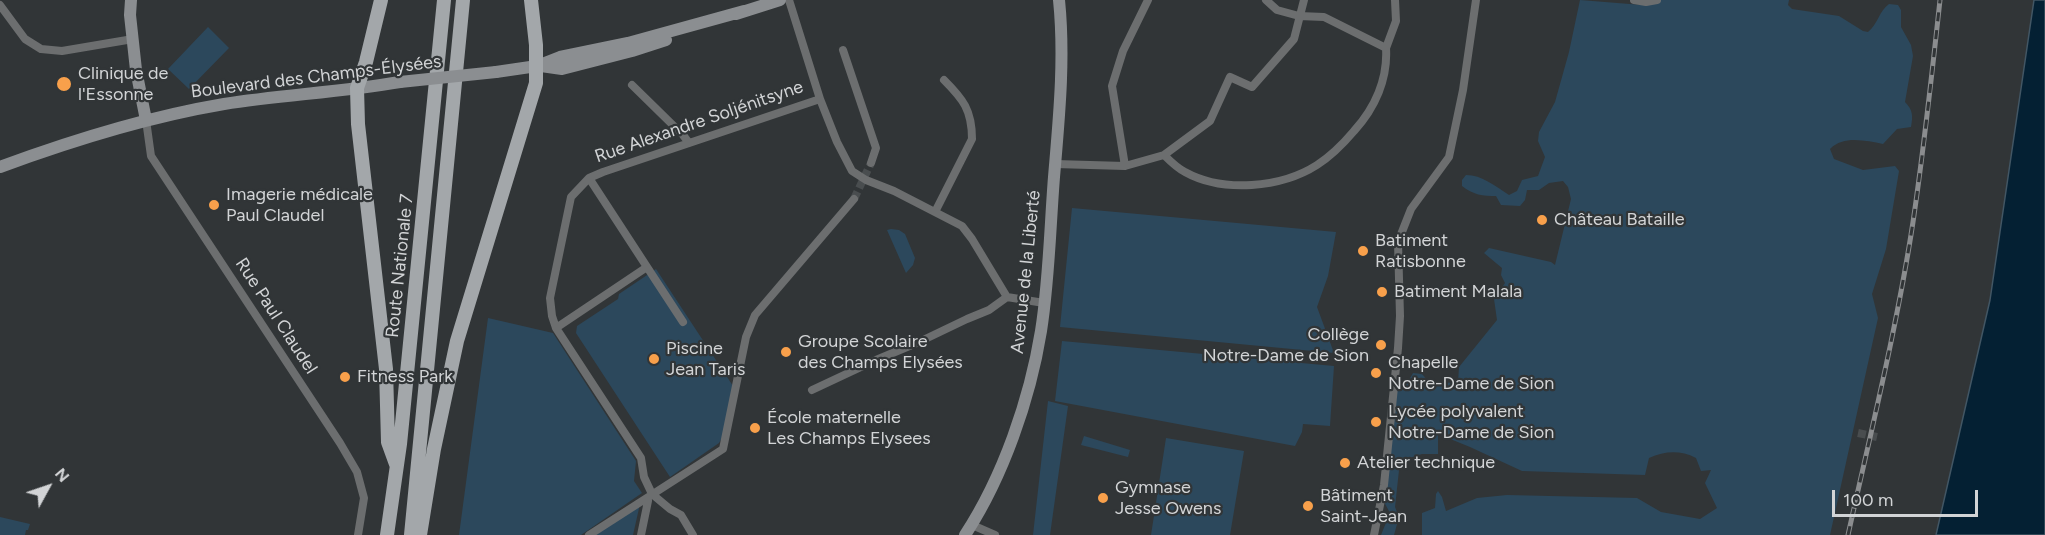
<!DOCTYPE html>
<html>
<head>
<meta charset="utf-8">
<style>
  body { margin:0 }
  #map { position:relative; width:2045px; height:535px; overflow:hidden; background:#313537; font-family:Figtree,sans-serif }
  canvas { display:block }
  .north { position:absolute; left:18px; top:457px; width:60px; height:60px; -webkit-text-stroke:4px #313537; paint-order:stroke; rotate:50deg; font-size:16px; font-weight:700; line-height:24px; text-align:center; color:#d2d4d6 }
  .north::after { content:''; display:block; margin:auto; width:21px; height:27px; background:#d2d4d6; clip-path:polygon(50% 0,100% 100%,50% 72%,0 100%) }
  .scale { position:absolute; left:1832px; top:490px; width:146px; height:27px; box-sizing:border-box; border:3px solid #d2d4d6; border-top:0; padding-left:8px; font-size:18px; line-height:21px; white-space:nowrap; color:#d2d4d6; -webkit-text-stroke:4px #313537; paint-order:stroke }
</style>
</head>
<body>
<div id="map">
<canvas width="2045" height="535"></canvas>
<div class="north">N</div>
<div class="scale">100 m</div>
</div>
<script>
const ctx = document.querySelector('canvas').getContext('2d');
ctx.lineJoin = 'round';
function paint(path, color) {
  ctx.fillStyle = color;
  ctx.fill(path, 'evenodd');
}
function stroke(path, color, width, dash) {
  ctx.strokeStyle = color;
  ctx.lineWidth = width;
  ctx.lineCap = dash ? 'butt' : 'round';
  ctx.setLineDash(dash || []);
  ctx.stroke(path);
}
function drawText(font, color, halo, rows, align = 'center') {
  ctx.font = font + ' Figtree,sans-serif';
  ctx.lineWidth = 4.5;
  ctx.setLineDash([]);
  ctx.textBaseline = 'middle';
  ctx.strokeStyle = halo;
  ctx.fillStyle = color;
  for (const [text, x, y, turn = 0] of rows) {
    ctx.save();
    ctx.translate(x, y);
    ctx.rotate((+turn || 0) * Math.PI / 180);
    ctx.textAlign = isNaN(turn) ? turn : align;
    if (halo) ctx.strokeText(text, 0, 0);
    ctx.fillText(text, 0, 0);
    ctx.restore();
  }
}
paint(new Path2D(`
  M1580,0L1642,5L1643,0H1789L1788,5L1792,9L1839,16L1863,31L1868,32C1878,24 1879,11 1889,4L1898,5L1901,10V27L1911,45L1913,56L1905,102C1913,110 1913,116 1911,127L1897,129L1883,144C1866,141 1844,135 1830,149L1834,159L1863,170L1895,166L1899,171L1886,249L1872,294L1878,318L1830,535H1422V513L1435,508L1436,494L1438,491L1442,497L1446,511L1477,498L1507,495L1637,498L1661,512L1700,519L1717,508L1705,483L1711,470L1701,471L1696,458C1680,450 1665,451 1649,458L1645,475L1522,471L1470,447L1438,434V454H1422L1400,461L1395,507L1399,517L1394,535H1381L1390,513L1383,500L1395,393L1409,380L1413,373L1422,374L1429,382L1458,383L1459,367L1497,320L1494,299L1490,287L1501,289L1505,283L1501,275L1502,268L1484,253L1489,248L1551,262L1555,265L1571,199L1568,187L1563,181L1549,183L1539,190H1527L1525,200L1520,206L1501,205L1496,196C1483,196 1473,195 1462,186V180L1466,175C1482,175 1495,186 1509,195L1517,191L1522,180L1538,176L1545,157L1538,141L1539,132L1555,102L1569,52Z
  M208,27L229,48L189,89L168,69Z
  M1072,208L1336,232L1328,276L1317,307L1334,353L1060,327Z
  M891,229L899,230L905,234L915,258L913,265L906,273L887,230Z
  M656,269L733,386L723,436L719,443L670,477L576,333L577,326L618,299L619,294Z
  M488,318L553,333L636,461L634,481L642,493L581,535H459Z
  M1062,341L1334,366L1330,426L1303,424L1302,432L1295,446L1055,401Z
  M1048,401L1068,406L1050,535H1033Z
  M1084,436L1130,450L1128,457L1081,445Z
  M1166,438L1244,451L1230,535H1151Z
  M640,504L633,535H593Z
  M0,517L30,524L28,530H26L25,535H0Z`), '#2c485c');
const water = new Path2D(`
  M2034,0H2045V535H1936L1990,300Z`);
paint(water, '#042033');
stroke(water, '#425664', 1.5);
stroke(new Path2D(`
  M854,199L871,163
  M1858,433L1877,437`), '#494d4f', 8, [8, 4]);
stroke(new Path2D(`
  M789,0L820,99L837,142L852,171L866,180L894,191L962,226L972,239L1007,297L1044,303
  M1634,0L1646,2L1657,0
  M0,5L25,39L41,49L62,51L133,39
  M1386,48L1396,21L1395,0
  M843,50L876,148L871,163
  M632,85L683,135L689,143
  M146,120L151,156L340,443L357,472L364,498L358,535
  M1164,155C1170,161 1177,168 1185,172C1223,193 1281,188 1317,165C1331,156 1343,144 1354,131C1375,108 1388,79 1386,48L1324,17L1299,16L1277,10L1266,0
  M1055,164L1125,166L1164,155L1210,121L1230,77L1252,87L1294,39L1304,0
  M1125,166L1112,86L1123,51L1148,0
  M935,212L972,139C972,110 963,99 944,80
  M647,267L683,322
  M556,328L647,267L589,178
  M812,390L876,360L919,342L967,319L989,310L1007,297
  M972,525L995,535
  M589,535L723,449L746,337L755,315L854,199
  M641,535L648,501
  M693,535L681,515L670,509L652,494L644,477L641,458L556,328L552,316L550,298L571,197L589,178L603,172L820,99
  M1374,535L1384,485L1398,348L1400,316L1398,242L1411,209L1449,157L1463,90L1476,0`), '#6c6e6f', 8);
stroke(new Path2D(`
  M131,0L130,15L136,70L146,120
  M736,14L780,0
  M541,66L562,69L632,51L666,40
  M496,72L537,66L560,57L628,43L744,11
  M0,167C73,140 147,117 224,104C282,95 342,92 400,82
  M965,535C1003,477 1030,399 1041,331C1049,281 1050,228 1054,177C1059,118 1065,59 1059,0`), '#8b8e91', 12);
stroke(new Path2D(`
  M381,0L366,62L357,88L358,124L386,369L388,442L396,464
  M387,535L400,444L444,0
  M411,535L463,0
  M420,535L434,449L457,341L536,83V45L531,0`), '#a3a7aa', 14);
const rail = new Path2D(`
  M1848,535C1871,431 1897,327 1913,222C1924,148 1932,74 1940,0`);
stroke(rail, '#8b8d8f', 5);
stroke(rail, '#313537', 3, [9]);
stroke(new Path2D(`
  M400,82L496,72`), '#8b8e91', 12);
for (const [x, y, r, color] of [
  [64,84,8,"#f8a04b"],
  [214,205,6,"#f8a04b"],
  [1542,220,6,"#f8a04b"],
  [1363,251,6,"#f8a04b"],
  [1382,292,6,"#f8a04b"],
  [1381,345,6,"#f8a04b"],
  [786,352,6,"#f8a04b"],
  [654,359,6,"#f8a04b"],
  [1376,373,6,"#f8a04b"],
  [345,377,6,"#f8a04b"],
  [1376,422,6,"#f8a04b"],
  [755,428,6,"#f8a04b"],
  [1345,463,6,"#f8a04b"],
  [1103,498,6,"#f8a04b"],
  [1308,506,6,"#f8a04b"]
]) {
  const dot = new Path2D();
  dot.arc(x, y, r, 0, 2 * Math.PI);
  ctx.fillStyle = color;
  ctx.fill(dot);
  stroke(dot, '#313537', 2);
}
drawText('18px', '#d2d4d6', '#313537', [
  ["Clinique de",78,74],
  ["l'Essonne",78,95],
  ["Imagerie médicale",226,195],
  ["Paul Claudel",226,216],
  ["Château Bataille",1554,220],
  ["Batiment",1375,241],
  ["Ratisbonne",1375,262],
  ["Batiment Malala",1394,292],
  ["Collège",1369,335,"right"],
  ["Notre-Dame de Sion",1369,356,"right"],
  ["Groupe Scolaire",798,342],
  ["des Champs Elysées",798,363],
  ["Piscine",666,349],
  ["Jean Taris",666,370],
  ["Chapelle",1388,363],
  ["Notre-Dame de Sion",1388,384],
  ["Fitness Park",357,377],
  ["Lycée polyvalent",1388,412],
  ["Notre-Dame de Sion",1388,433],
  ["École maternelle",767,418],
  ["Les Champs Elysees",767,439],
  ["Atelier technique",1357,463],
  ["Gymnase",1115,488],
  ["Jesse Owens",1115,509],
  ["Bâtiment",1320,496],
  ["Saint-Jean",1320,517]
], 'left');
drawText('18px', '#d2d4d6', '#313537', [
  ["Boulevard des Champs-Élysées",316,77,-7],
  ["Rue Alexandre Soljénitsyne",699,122,-19],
  ["Route Nationale 7",400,266,-84],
  ["Avenue de la Liberté",1026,272,-84],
  ["Rue Paul Claudel",276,316,57]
]);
</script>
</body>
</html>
